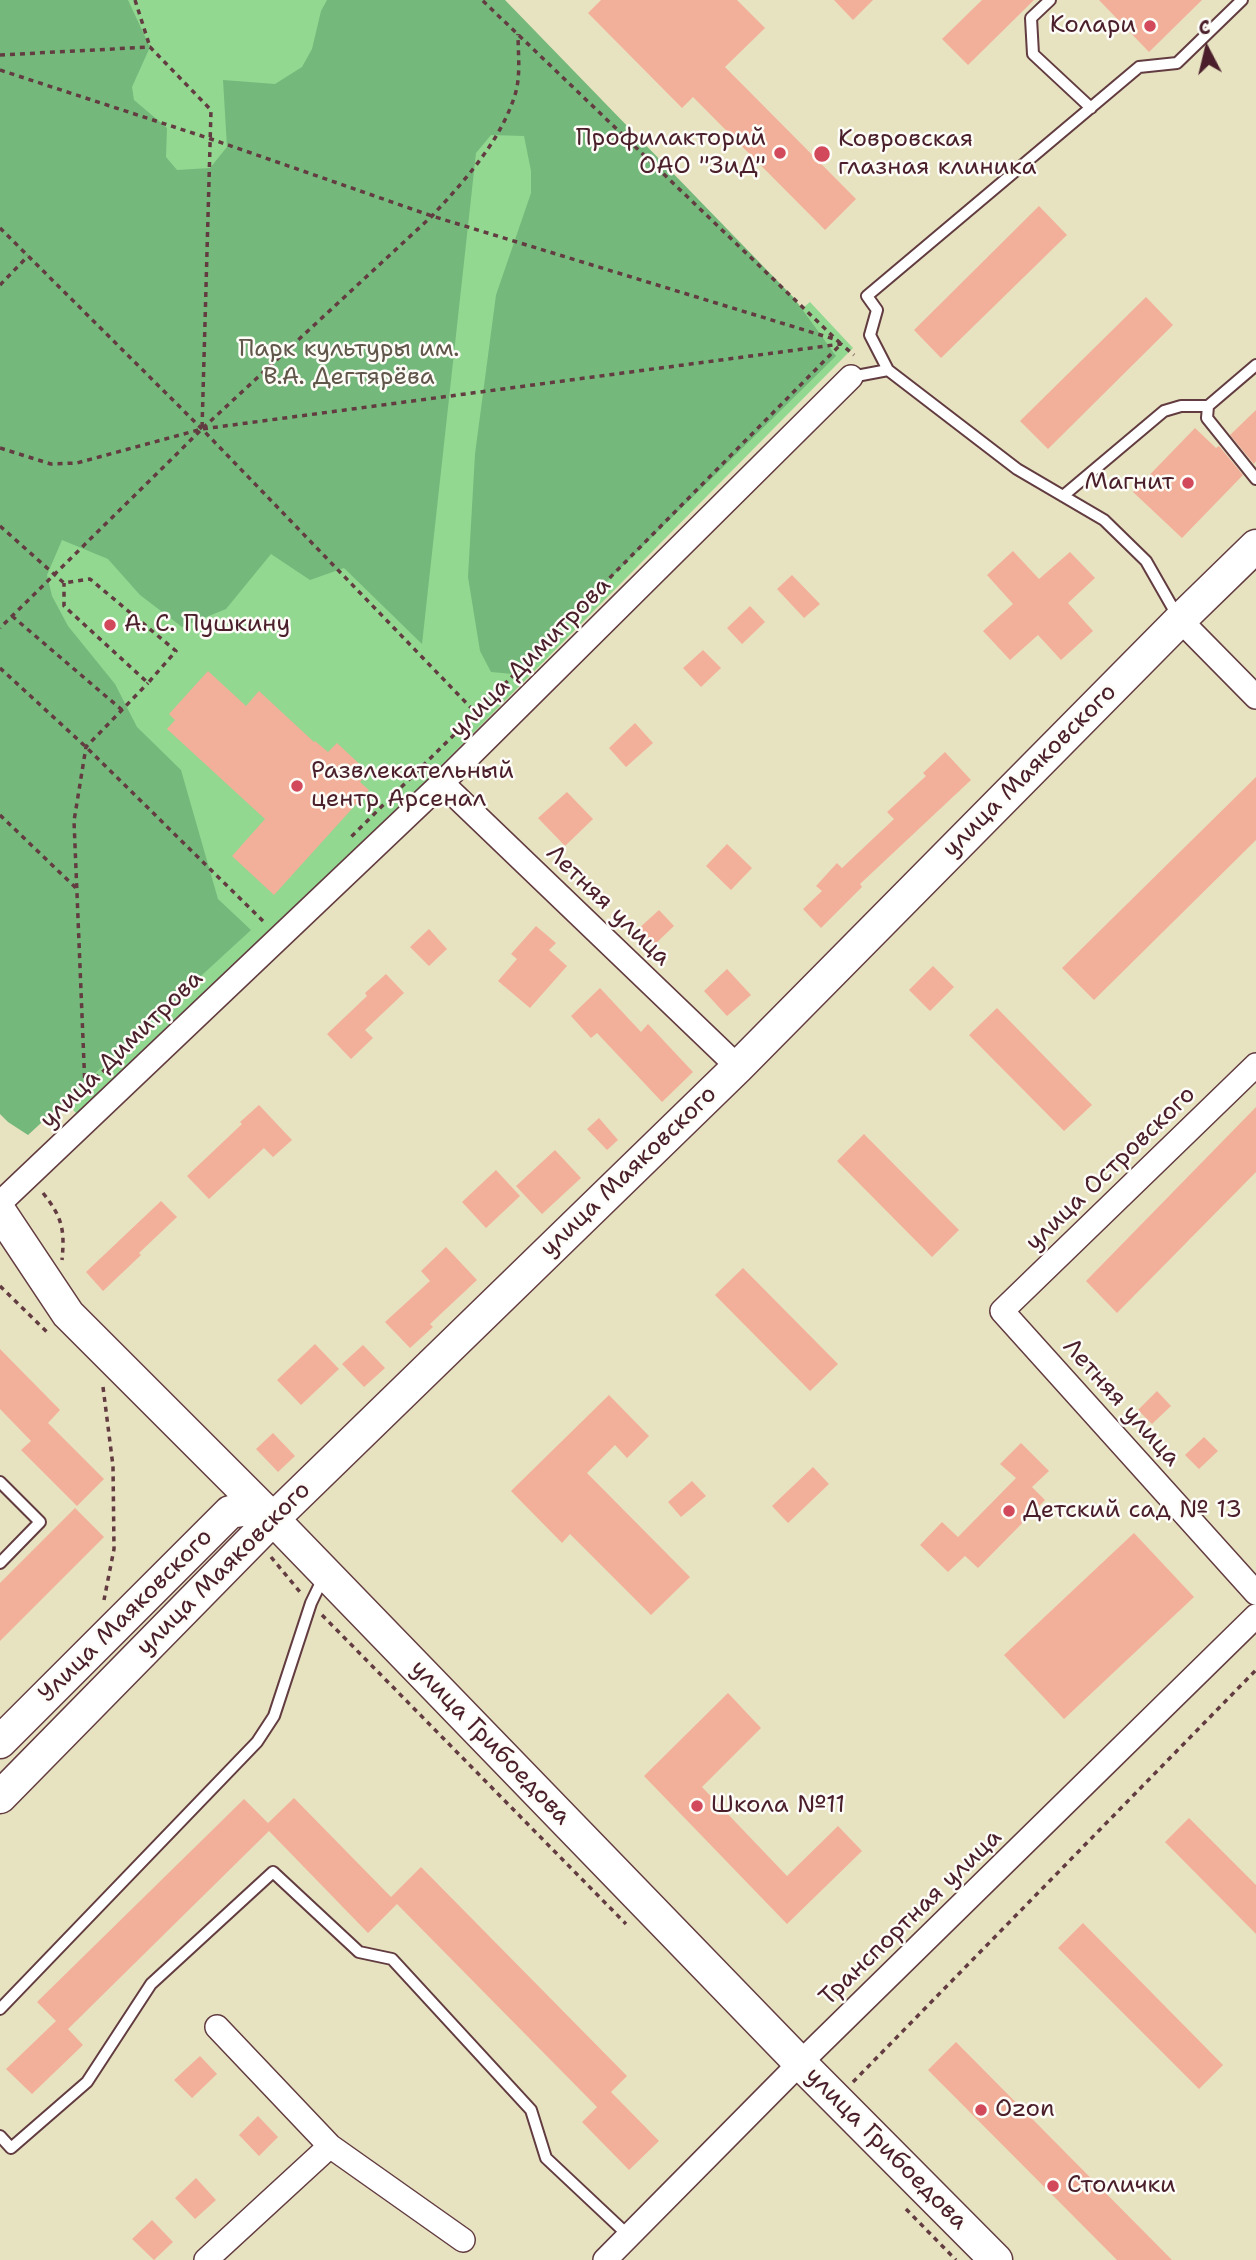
<!DOCTYPE html>
<html>
<head>
<meta charset="utf-8">
<style>
  body { margin:0 }
  #map { position:relative; width:1256px; height:2260px; overflow:hidden; background:#e7e2c0; font-family:"Shantell Sans",sans-serif }
  canvas { display:block }
  .north { position:absolute; left:1172px; top:14px; width:70px; height:70px; -webkit-text-stroke:5px #fdfcf7; paint-order:stroke; rotate:353deg; font-size:19px; font-weight:700; line-height:28px; text-align:center; color:#4a1f2b }
  .north::after { content:''; display:block; margin:auto; width:24px; height:32px; background:#4a1f2b; clip-path:polygon(50% 0,100% 100%,50% 72%,0 100%) }
</style>
</head>
<body>
<div id="map">
<canvas width="1256" height="2260"></canvas>
<div class="north">С</div>
</div>
<script>
const ctx = document.querySelector('canvas').getContext('2d');
ctx.lineJoin = 'round';
function paint(path, color) {
  ctx.fillStyle = color;
  ctx.fill(path, 'evenodd');
}
function stroke(path, color, width, dash) {
  ctx.strokeStyle = color;
  ctx.lineWidth = width;
  ctx.lineCap = dash ? 'butt' : 'round';
  ctx.setLineDash(dash || []);
  ctx.stroke(path);
}
function drawText(font, color, halo, rows, align = 'center') {
  ctx.font = font + ' "Shantell Sans",sans-serif';
  ctx.lineWidth = 5;
  ctx.setLineDash([]);
  ctx.textBaseline = 'middle';
  ctx.strokeStyle = halo;
  ctx.fillStyle = color;
  for (const [text, x, y, turn = 0] of rows) {
    ctx.save();
    ctx.translate(x, y);
    ctx.rotate((+turn || 0) * Math.PI / 180);
    ctx.textAlign = isNaN(turn) ? turn : align;
    if (halo) ctx.strokeText(text, 0, 0);
    ctx.fillText(text, 0, 0);
    ctx.restore();
  }
}
paint(new Path2D(`
  M0,0H491L790,319L810,302L853,348L420,787L81,1118L0,1036Z`), '#92d891');
paint(new Path2D(`
  M0,0H128L150,47L132,87L134,100L167,128L166,157L177,170L210,168L227,147L223,80L275,84L302,67L312,49L321,11L327,0H505L794,298L836,356L513,674L491,672L480,651L468,577L475,454L496,295L531,193V171L524,136L491,135L476,153L422,644L344,568L310,580L271,554L226,609L182,627L140,595L108,559L62,540L47,575L52,596L68,626L115,684L137,727L181,770L218,899L251,930L28,1135L8,1122L0,1114Z`), '#75b87b');
paint(new Path2D(`
  M601,0H737L765,28L725,67L856,199L825,230L693,97L682,108L588,13Z
  M834,0H873L853,20Z
  M982,0H1034L968,65L942,39Z
  M1099,0H1202L1149,52Z
  M1039,206L1067,235L941,358L914,330Z
  M1146,297L1173,325L1048,449L1020,421Z
  M1256,410V461L1254,464L1230,435Z
  M1195,428L1216,448L1219,446L1243,475L1182,538L1133,492Z
  M1013,551L1039,579L1070,552L1095,578L1068,603L1093,631L1061,660L1038,635L1010,660L983,631L1013,604L987,575Z
  M792,575L820,604L804,618L777,589Z
  M750,606L765,622L742,644L727,628Z
  M703,650L721,668L701,687L683,668Z
  M208,671L246,706L259,691L314,742L315,741L328,752L337,743L368,772L360,782L369,790L274,895L232,856L265,819L167,729L175,720L169,714Z
  M635,723L653,743L626,767L609,748Z
  M945,752L971,780L860,884L862,887L821,928L803,909L822,891L816,886L837,863L842,868L894,819L887,812L926,776L923,773Z
  M1256,777V840L1094,1000L1062,968Z
  M567,792L593,819L565,846L538,818Z
  M727,844L752,868L731,890L706,866Z
  M659,910L674,926L653,946L637,930Z
  M536,926L556,943L549,950L567,966L530,1008L498,981L517,959L511,954Z
  M429,929L447,949L429,966L410,947Z
  M933,966L954,987L930,1011L909,990Z
  M727,969L751,995L727,1016L704,991Z
  M386,974L404,993L365,1030L373,1038L351,1059L327,1034L367,996L365,993Z
  M600,988L641,1032L648,1024L693,1072L662,1102L597,1033L591,1038L571,1016Z
  M997,1008L1092,1105L1064,1131L969,1035Z
  M259,1105L292,1140L273,1157L264,1148L209,1199L187,1176L242,1124L240,1122Z
  M1256,1107V1172L1117,1313L1086,1281Z
  M599,1118L618,1140L607,1150L587,1129Z
  M864,1134L959,1230L932,1257L837,1161Z
  M555,1150L581,1178L542,1214L516,1186Z
  M496,1170L520,1196L486,1228L462,1202Z
  M161,1201L177,1217L139,1253L141,1255L103,1291L86,1272Z
  M446,1247L477,1280L430,1324L433,1327L410,1348L385,1322L430,1281L421,1271Z
  M743,1268L838,1364L810,1391L715,1295Z
  M315,1344L339,1369L301,1405L277,1380Z
  M363,1345L385,1368L364,1387L342,1364Z
  M0,1349L60,1410L48,1423L104,1479L77,1506L21,1450L31,1441L0,1409Z
  M1157,1391L1171,1406L1152,1424L1138,1410Z
  M609,1395L649,1436L627,1458L615,1445L587,1473L690,1577L651,1615L570,1534L562,1543L511,1491Z
  M273,1433L295,1456L278,1472L256,1449Z
  M1204,1437L1218,1451L1199,1469L1185,1455Z
  M1021,1443L1049,1471L1032,1487L1045,1500L978,1568L965,1556L948,1572L920,1545L942,1522L958,1537L1016,1478L1000,1464Z
  M813,1467L829,1484L788,1523L772,1506Z
  M692,1481L706,1496L681,1517L668,1502Z
  M75,1508L104,1537L0,1641V1583Z
  M1134,1533L1194,1597L1064,1719L1004,1655Z
  M728,1693L761,1728L702,1787L787,1876L838,1826L862,1851L787,1924L644,1776Z
  M294,1798L391,1897L421,1867L627,2076L611,2092L659,2141L629,2170L582,2122L597,2107L397,1904L368,1933L269,1831L68,2029L83,2045L32,2094L6,2069L56,2021L37,2002L244,1799L268,1823Z
  M1189,1818L1256,1885V1934L1165,1842Z
  M1083,1923L1223,2065L1199,2089L1058,1948Z
  M956,2042L1172,2260H1117L928,2070Z
  M200,2056L217,2074L192,2098L174,2080Z
  M258,2116L278,2137L259,2156L239,2135Z
  M196,2178L216,2200L195,2219L175,2198Z
  M152,2220L173,2242L154,2260L132,2239Z`), '#f2b09a');
const lane = new Path2D(`
  M1050,0L1031,18L1033,54L1091,108
  M888,370L870,335L877,310L867,296L1139,67L1177,63L1242,0
  M851,377L888,370L1017,469L1104,520L1146,561L1178,617
  M1208,406L1207,418L1256,479
  M1063,496L1164,411L1181,406H1208L1256,365
  M0,1482L40,1522L0,1563
  M0,2009L257,1742L274,1716L311,1603L324,1576
  M0,2136L11,2148L87,2082L151,1984L273,1872L359,1952L392,1959L531,2110L546,2158L629,2236`);
const street = new Path2D(`
  M1180,620L1256,697
  M442,783L738,1067
  M1256,1065L1002,1311L1256,1593
  M0,1203L442,783L851,377
  M217,2027L330,2146L463,2240
  M206,2260L330,2146
  M605,2260L800,2063L1256,1616`);
const secondary = new Path2D(`
  M0,1212L68,1314L273,1519L800,2063L996,2260
  M0,1742L230,1512L261,1507
  M0,1797L273,1519L738,1067L1180,620L1256,546`);
stroke(lane, '#623c41', 14);
stroke(street, '#623c41', 26);
stroke(secondary, '#623c41', 35);
stroke(new Path2D(`
  M135,0L150,47
  M0,55L150,47L211,110L202,429L0,628
  M0,70L211,139L432,216L837,340
  M0,228L202,429L476,713L351,837
  M0,285L28,256
  M203,428L432,216C465,180 500,142 515,95C521,76 518,53 518,34
  M0,448L51,464L77,463L202,429L841,344L854,355
  M0,526L64,583L90,579L176,651L148,683L64,606V583
  M12,616L122,710
  M0,668L86,747L265,923L266,921
  M476,713L841,344L482,0
  M0,815L76,888
  M85,1088L74,821L86,747L148,683
  M83,1094L85,1088L124,1052
  M43,1193C62,1217 65,1229 62,1260
  M0,1286L49,1334
  M103,1387L113,1466L114,1549L104,1600
  M271,1557L300,1592
  M322,1615L626,1924
  M853,2082L1256,1670
  M906,2209L956,2260`), '#623c41', 3.5, [5, 5]);
stroke(lane, '#fff', 10);
stroke(street, '#fff', 23);
stroke(secondary, '#fff', 32);
for (const [x, y, r, color] of [
  [1150,26,7,"#d1495b"],
  [780,153,7,"#d1495b"],
  [822,154,9,"#d1495b"],
  [1188,483,7,"#d1495b"],
  [110,625,7,"#d1495b"],
  [297,786,7,"#d1495b"],
  [1009,1511,7,"#d1495b"],
  [697,1806,7,"#d1495b"],
  [981,2110,7,"#d1495b"],
  [1053,2186,7,"#d1495b"]
]) {
  const dot = new Path2D();
  dot.arc(x, y, r, 0, 2 * Math.PI);
  ctx.fillStyle = color;
  ctx.fill(dot);
  stroke(dot, '#fdfcf7', 2.5);
}
drawText('24px', '#4a1f2b', '#fdfcf7', [
  ["Колари",1136,26,"right"],
  ["Профилакторий",766,139,"right"],
  ["ОАО \"ЗиД\"",766,167,"right"],
  ["Ковровская",838,140],
  ["глазная клиника",838,168],
  ["Магнит",1174,483,"right"],
  ["А. С. Пушкину",124,625],
  ["Развлекательный",311,772],
  ["центр Арсенал",311,800],
  ["Детский сад № 13",1023,1511],
  ["Школа №11",711,1806],
  ["Ozon",995,2110],
  ["Столички",1067,2186]
], 'left');
drawText('24px', '#60564a', '#fdfcf7', [
  ["Парк культуры им.",349,350],
  ["В.А. Дегтярёва",349,378]
]);
drawText('24px', '#4a1f2b', '#fdfcf7', [
  ["улица Димитрова",531,658,-45],
  ["улица Маяковского",1030,771,-45],
  ["Летняя улица",608,906,44],
  ["улица Димитрова",122,1050,-44],
  ["улица Островского",1111,1169,-44],
  ["улица Маяковского",629,1172,-44],
  ["Летняя улица",1121,1403,48],
  ["улица Маяковского",224,1569,-45],
  ["Улица Маяковского",126,1616,-45],
  ["улица Грибоедова",490,1743,46],
  ["Транспортная улица",911,1918,-44],
  ["улица Грибоедова",886,2149,45]
]);
</script>
</body>
</html>
